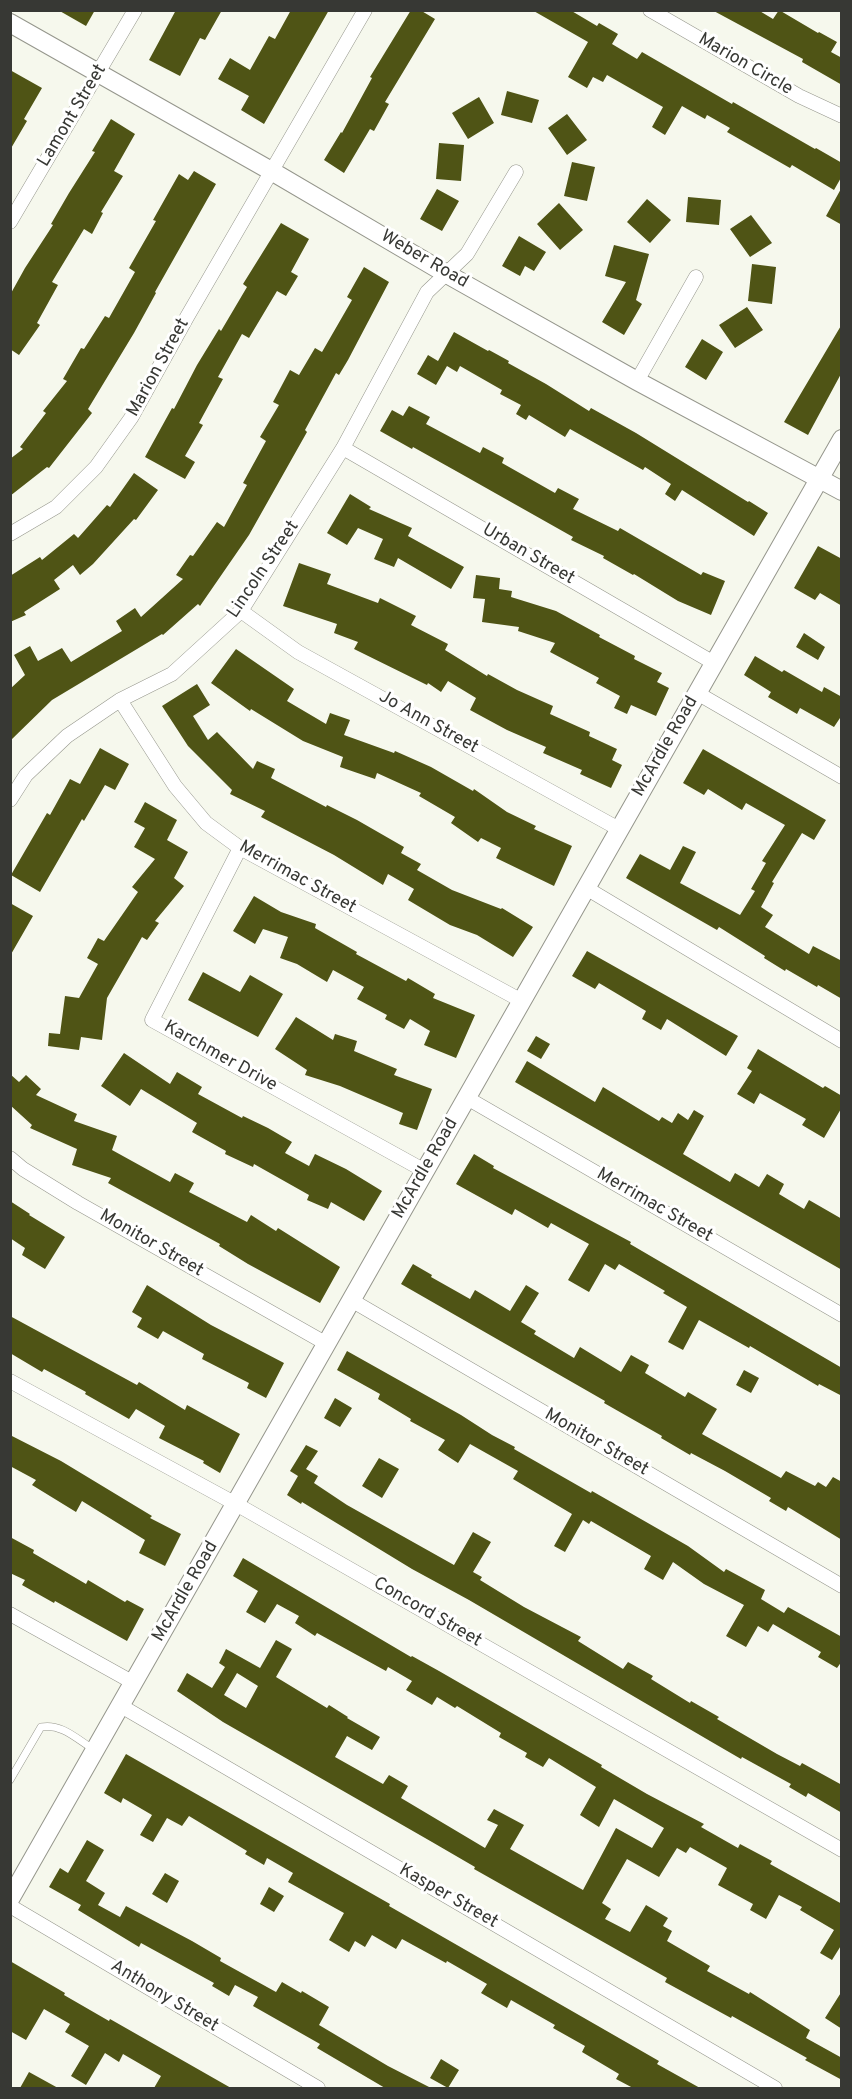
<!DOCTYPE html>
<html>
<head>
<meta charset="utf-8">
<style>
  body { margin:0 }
  #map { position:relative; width:852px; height:2099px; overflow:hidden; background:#f6f8ed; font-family:Overpass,sans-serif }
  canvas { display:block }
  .frame { position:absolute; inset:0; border:12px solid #373834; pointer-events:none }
</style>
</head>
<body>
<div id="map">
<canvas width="852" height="2099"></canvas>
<div class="frame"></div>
</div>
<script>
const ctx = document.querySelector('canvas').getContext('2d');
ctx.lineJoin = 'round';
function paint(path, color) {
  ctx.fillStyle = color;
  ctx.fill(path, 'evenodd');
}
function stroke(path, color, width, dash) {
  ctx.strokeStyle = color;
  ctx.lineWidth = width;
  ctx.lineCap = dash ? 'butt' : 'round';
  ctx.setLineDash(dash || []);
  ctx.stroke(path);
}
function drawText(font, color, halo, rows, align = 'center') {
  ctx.font = font + ' Overpass,sans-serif';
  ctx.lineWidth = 6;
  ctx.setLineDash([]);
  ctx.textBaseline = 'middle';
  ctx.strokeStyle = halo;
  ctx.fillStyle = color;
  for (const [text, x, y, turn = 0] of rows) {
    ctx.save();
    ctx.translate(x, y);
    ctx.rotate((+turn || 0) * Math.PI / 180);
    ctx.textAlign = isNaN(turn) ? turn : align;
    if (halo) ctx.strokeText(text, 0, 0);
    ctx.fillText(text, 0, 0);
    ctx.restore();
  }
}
paint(new Path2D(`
  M58,10H95L86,26Z
  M176,10H222L205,40L200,38L180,76L149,60Z
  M291,10H329L264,124L241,110L249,96L218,79L230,58L250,70L269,36L275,39Z
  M411,10H420L435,19L385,102L389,104L374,131L370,129L344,173L324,160L341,132L342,133L372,78L370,77Z
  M532,10H570L597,26L599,23L618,34L612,44L637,59L642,52L732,104L733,102L815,149L816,148L842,163V176L834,190L792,165L790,168L727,132L730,128L707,115L705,119L682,106L665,135L652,127L663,107L607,75L603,82L593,77L587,88L568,77L588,42Z
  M712,10H758L773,19L779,10L818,33L819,32L837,42L831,52L842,58V85L802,62L803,59Z
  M10,70L42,88L24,119L27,121L10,150Z
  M507,91L539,100L532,123L501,115Z
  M479,97L494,123L468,139L452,113Z
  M567,114L587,140L567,155L548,128Z
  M111,119L135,134L114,171L123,176L101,212L103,213L92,234L84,229L52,282L58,285L37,323L40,325L19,355L10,349V295L25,268L53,225L51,224L69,193L95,152L92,151Z
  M439,143L464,145L461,181L436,179Z
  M572,162L595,167L587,201L564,196Z
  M194,171L216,184L155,292L156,293L134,333L88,409L92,413L49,468L47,467L10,496V459L23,449L20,447L46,413L43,411L67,381L63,379L81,348L84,349L105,316L109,318L135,272L129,268L156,221L153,220L179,174L188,180Z
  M842,187V225L826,216Z
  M437,189L459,201L442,231L420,219Z
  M688,197L721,200L719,225L686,222Z
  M647,199L671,220L650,243L627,222Z
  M559,203L583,230L560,250L537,224Z
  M751,215L772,243L750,257L730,229Z
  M281,223L309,239L291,272L298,276L286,296L277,291L249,338L242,334L218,377L223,379L199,423L203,425L185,456L195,462L185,479L145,457L172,408L174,409L197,365L219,329L221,331L247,287L243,284Z
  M519,236L546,252L534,271L525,266L520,276L502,266Z
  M614,245L649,254L636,300L642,304L624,335L602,322L626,282L605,276Z
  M752,264L776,267L772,304L748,301Z
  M364,267L389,282L348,360L339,375L336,373L305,430L307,432L249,535L200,606L198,604L163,635L162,634L52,700L10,741V689L25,675L14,655L30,646L38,661L62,648L71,662L122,631L116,621L135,608L141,617L183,579L176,575L190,555L193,556L217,522L224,527L247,485L243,483L266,441L260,437L279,405L273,402L290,370L299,375L315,348L322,352L352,300L347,297Z
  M747,307L763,330L735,348L719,325Z
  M842,324V372L808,435L784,422Z
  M454,332L488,351L489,350L509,361L508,363L546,384L589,411L591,408L636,433L748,502L749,501L768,513L754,536L682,490L675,501L665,494L671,484L645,467L643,470L570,429L565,437L529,415L526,420L516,414L521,405L500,394L502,390L460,366L457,372L447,366L436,385L417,374L428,355L438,361Z
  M702,339L723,352L706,380L685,367Z
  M409,406L430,417L426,424L480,453L483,447L504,458L502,463L555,493L558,488L579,499L573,509L618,531L620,528L701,575L703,572L725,581L711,615L678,601L634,574L633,575L603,558L604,556L571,540L573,537L456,471L413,447L412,449L380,431L392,410L403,416Z
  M134,473L158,490L136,520L134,519L93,564L80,575L73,565L54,580L60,589L24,612L26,615L10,622V576L40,557L42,560L74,534L78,538L107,505L110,507Z
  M350,494L371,507L369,509L412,528L408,536L464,567L451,589L398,558L394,567L374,559L383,539L358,528L347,545L327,533Z
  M818,546L842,559V606L820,593L815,600L794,588Z
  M299,563L331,574L327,584L378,603L380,598L416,616L411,625L448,644L445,650L487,676L488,674L517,690L553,706L550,714L590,732L589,736L617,749L612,760L622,765L611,788L580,774L582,770L543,753L546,747L507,730L470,710L476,698L448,681L441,692L428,683L427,685L354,649L358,642L334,633L337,624L283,606Z
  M476,575L500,578L499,589L512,591L511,597L556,611L600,635L599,637L635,656L634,659L662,673L657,682L669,688L656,716L631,705L627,714L614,708L620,696L596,683L599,678L550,652L555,643L518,631L519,627L482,622L485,599L473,598Z
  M804,633L825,647L818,660L796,647Z
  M236,649L294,689L287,701L326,724L330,713L350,720L344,735L394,753L395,751L431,767L473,791L474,789L507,812L536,826L534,829L572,846L554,886L496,858L501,848L481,838L478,842L451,823L455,817L419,796L421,793L377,773L375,779L340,767L343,757L303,741L251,709L250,711L211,683Z
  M755,656L782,672L784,670L822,692L824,687L842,697V715L834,727L800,708L797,714L768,697L771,692L744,675Z
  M197,684L210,705L193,716L208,740L217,732L253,769L257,761L275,769L271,778L326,807L327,805L357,820L404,847L401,853L421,864L417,870L452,890L501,909L502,908L533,927L513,957L477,935L450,925L408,900L414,889L388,874L383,885L334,855L261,817L265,811L230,794L232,790L188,746L162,706Z
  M100,748L129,764L115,790L105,785L84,821L82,819L40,892L11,875L47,813L50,815L70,779L80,784Z
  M703,749L826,820L814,840L802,833L772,882L774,883L761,907L773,915L765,927L809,954L813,946L842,961V999L818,985L817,987L786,969L785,971L764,958L765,956L719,927L717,930L626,878L640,854L670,870L683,846L696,852L680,883L740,915L755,891L751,889L766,863L762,861L785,825L746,803L742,810L708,789L704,795L683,783Z
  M145,802L177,820L167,840L188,852L174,878L184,886L155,921L159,923L147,940L142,937L107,998L102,1040L81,1037L79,1050L48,1046L49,1033L60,1034L65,996L79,998L98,964L87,958L98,938L104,941L138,892L132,887L155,859L134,847L145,828L134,822Z
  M254,896L281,912L316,924L315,928L357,952L356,954L406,981L408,978L435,994L433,998L475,1015L456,1058L424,1045L430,1031L410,1019L404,1029L385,1019L387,1015L357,999L364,987L333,970L327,982L297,964L280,958L288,937L263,929L255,944L233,931Z
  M10,903L33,916L10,956Z
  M587,951L738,1036L726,1056L667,1019L661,1030L642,1019L646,1011L599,983L595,989L572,976Z
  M203,972L240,992L250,975L283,994L258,1037L188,1000Z
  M296,1017L333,1040L335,1034L357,1041L354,1051L397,1069L394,1075L432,1089L417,1130L399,1124L403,1113L340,1086L305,1075L307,1070L275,1049Z
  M536,1036L550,1044L541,1059L527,1051Z
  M758,1049L823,1088L825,1086L842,1096V1107L824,1138L802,1125L806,1119L760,1093L754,1104L737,1094L752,1071L747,1068Z
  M124,1053L170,1084L177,1072L202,1087L198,1094L242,1118L243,1116L268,1128L292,1142L285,1153L309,1166L315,1154L346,1169L382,1191L364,1221L331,1202L328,1209L307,1200L309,1195L254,1164L253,1167L225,1154L226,1151L192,1132L197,1123L141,1089L130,1106L101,1086Z
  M527,1061L595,1102L603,1087L659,1121L662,1117L672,1123L678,1113L688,1120L694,1110L704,1116L683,1154L730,1182L735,1173L759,1187L767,1174L784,1184L779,1194L804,1209L809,1200L842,1219V1270L515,1082Z
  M10,1074L19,1082L26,1075L41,1089L36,1095L77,1114L74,1121L117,1136L112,1150L170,1182L175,1173L194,1183L189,1192L247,1222L251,1215L276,1231L278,1228L340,1267L320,1303L248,1264L219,1246L220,1244L108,1183L111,1178L72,1165L77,1149L30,1128L32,1125L10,1105Z
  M474,1154L494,1166L493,1168L631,1242L630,1244L842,1368V1396L819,1384L818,1386L750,1346L749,1348L699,1320L683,1350L668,1342L687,1307L663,1293L665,1291L619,1264L615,1270L605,1264L589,1292L568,1280L589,1244L551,1223L548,1228L515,1209L512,1215L456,1184Z
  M10,1201L30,1214L29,1215L65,1237L45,1269L22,1255L25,1248L10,1238Z
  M413,1264L432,1275L431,1277L470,1299L475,1290L510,1311L526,1285L539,1293L521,1322L536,1331L534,1334L574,1358L580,1347L621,1372L631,1355L649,1365L645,1373L685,1397L688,1392L717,1409L702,1434L781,1478L786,1471L815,1486L818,1482L826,1487L833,1477L842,1482V1540L788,1507L786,1511L769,1501L771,1498L725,1471L691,1453L690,1455L661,1438L662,1436L604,1403L605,1401L401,1284Z
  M147,1285L211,1325L284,1363L266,1398L247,1388L249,1383L202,1359L204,1354L163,1331L158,1339L137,1327L142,1318L132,1312Z
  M10,1316L137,1385L139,1382L185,1410L187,1405L240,1434L220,1473L203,1463L204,1461L159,1438L165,1426L136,1409L129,1419L85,1394L86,1392L44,1369L42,1372L10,1353Z
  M347,1351L461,1415L492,1435L515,1447L514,1449L591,1493L592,1491L688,1546L724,1572L726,1569L765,1590L761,1599L784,1613L788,1607L842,1637V1661L837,1668L818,1657L821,1652L773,1624L768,1632L758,1626L746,1647L726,1636L744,1605L704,1584L673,1562L663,1580L644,1569L651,1556L591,1521L589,1524L583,1520L565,1552L554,1546L572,1514L513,1479L518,1471L470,1444L458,1463L438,1450L445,1440L410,1421L411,1419L378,1399L380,1394L337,1370Z
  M744,1370L759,1378L751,1393L736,1385Z
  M335,1398L352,1408L340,1427L324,1418Z
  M10,1435L61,1461L152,1516L150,1518L181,1534L165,1566L139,1553L145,1540L82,1501L76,1512L32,1485L36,1480L10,1466Z
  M306,1445L318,1451L306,1469L318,1476L314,1483L347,1505L454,1565L473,1532L491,1542L473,1572L482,1577L480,1580L524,1607L581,1637L578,1641L623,1669L628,1662L653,1676L651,1679L690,1703L691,1701L719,1717L717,1719L777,1754L800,1766L802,1763L842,1785V1813L808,1793L806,1797L789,1787L791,1784L742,1757L741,1759L710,1741L469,1600L412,1569L302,1502L301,1504L287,1495L298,1476L290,1471Z
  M379,1458L399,1469L382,1498L362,1486Z
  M10,1537L34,1550L33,1553L86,1584L88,1580L125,1602L127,1600L144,1609L127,1641L55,1601L54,1603L22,1585L25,1580L10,1573Z
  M243,1558L411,1657L412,1656L439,1671L602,1765L601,1767L647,1794L704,1824L701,1827L738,1848L740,1844L772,1861L770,1864L842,1904V1944L832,1960L820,1953L834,1930L800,1910L802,1907L779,1895L766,1919L750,1910L753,1904L718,1885L727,1868L690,1847L686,1853L677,1848L659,1877L627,1859L602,1903L611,1909L605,1919L630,1932L646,1905L668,1918L663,1926L672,1931L667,1941L710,1966L707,1971L749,1994L750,1992L810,2030L806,2038L842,2058V2080L805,2060L807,2058L732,2016L731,2018L665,1982L667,1978L474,1869L475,1867L432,1842L223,1722L177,1691L187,1673L212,1688L225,1667L219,1663L226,1649L260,1668L276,1640L292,1649L276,1677L327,1708L329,1705L348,1717L347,1718L380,1737L372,1750L347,1736L335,1757L383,1784L389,1775L408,1786L401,1798L485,1848L498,1825L487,1820L494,1809L524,1825L510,1849L583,1890L616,1828L652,1848L664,1828L614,1799L599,1827L580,1815L596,1787L570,1771L549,1758L543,1767L525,1757L527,1753L499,1737L501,1733L457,1706L455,1708L437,1697L432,1705L406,1690L412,1681L388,1667L386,1671L317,1633L315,1636L295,1623L299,1616L277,1604L265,1623L246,1612L258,1591L233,1576ZM237,1673L258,1686L246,1708L224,1695Z
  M126,1754L390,1904L389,1906L659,2061L657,2064L700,2088H633L616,2079L619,2074L582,2052L585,2046L553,2028L555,2025L511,2000L507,2008L481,1993L487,1984L447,1961L446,1963L402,1939L396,1949L372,1935L365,1947L355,1941L349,1952L329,1940L344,1913L288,1882L293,1873L267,1858L264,1865L245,1854L247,1851L189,1816L182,1826L167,1818L153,1842L140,1835L152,1815L123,1798L121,1803L104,1793Z
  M87,1840L104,1850L86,1881L105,1893L98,1905L120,1917L126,1906L192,1941L221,1958L220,1961L276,1992L282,1982L301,1993L302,1991L329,2007L319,2025L388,2066L431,2088H385L317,2048L320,2044L253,2006L258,1997L235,1985L229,1996L212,1986L214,1983L141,1943L139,1947L78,1910L81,1905L49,1887L60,1868L68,1873Z
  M165,1873L179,1881L167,1903L152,1894Z
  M269,1887L284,1896L274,1912L260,1904Z
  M10,1961L65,1993L64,1995L109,2021L110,2019L231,2088H154L161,2076L123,2054L119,2062L105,2053L86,2085L71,2076L89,2046L65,2032L70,2024L44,2009L26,2040L10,2031Z
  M842,1991V2029L825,2018Z
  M441,2059L459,2070L448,2088L430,2078Z
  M29,2072L58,2088H20Z`), '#4f5415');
const lane = new Path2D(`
  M10,1780L41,1727C61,1723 77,1739 93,1749`);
const street = new Path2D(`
  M650,10L799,96L842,116
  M10,222L135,10
  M637,381L696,277
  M343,448L714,663
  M10,534L56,507L96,467L131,418L187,317L365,10
  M241,611L298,652L619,829
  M697,693L842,777
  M120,700L175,786L206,823L240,848L522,1001
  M10,800L26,775L67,736L120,700L172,674L241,611L343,448L427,292L467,254L516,172
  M240,848L152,1020L425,1171
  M586,888L842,1041
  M467,1098L842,1315
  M10,1158L23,1169L78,1203L327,1344
  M351,1300L842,1586
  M10,1381L236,1504L842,1850
  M10,1614L134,1683
  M121,1706L775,2088
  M10,1906L318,2088`);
const secondary = new Path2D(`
  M10,23L273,172L445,273L637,381L842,491
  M10,1899L842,439`);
stroke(lane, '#95968c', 8);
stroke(street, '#95968c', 15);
stroke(secondary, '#95968c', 20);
stroke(lane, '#fff', 7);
stroke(street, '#fff', 14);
stroke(secondary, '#fff', 18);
drawText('18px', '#373834', '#fff', [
  ["Marion Circle",745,65,30],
  ["Lamont Street",73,116,-59],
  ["Weber Road",424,260,30],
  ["Marion Street",159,368,-61],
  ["Urban Street",528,555,30],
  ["Lincoln Street",264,570,-56],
  ["Jo Ann Street",428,723,29],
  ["McArdle Road",666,747,-60],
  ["Merrimac Street",297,878,29],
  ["Karchmer Drive",220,1057,29],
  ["McArdle Road",426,1169,-60],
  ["Merrimac Street",654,1206,30],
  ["Monitor Street",151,1244,30],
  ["Monitor Street",596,1443,30],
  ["McArdle Road",186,1592,-60],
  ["Concord Street",427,1613,30],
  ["Kasper Street",448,1897,30],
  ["Anthony Street",164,1997,31]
]);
</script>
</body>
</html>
